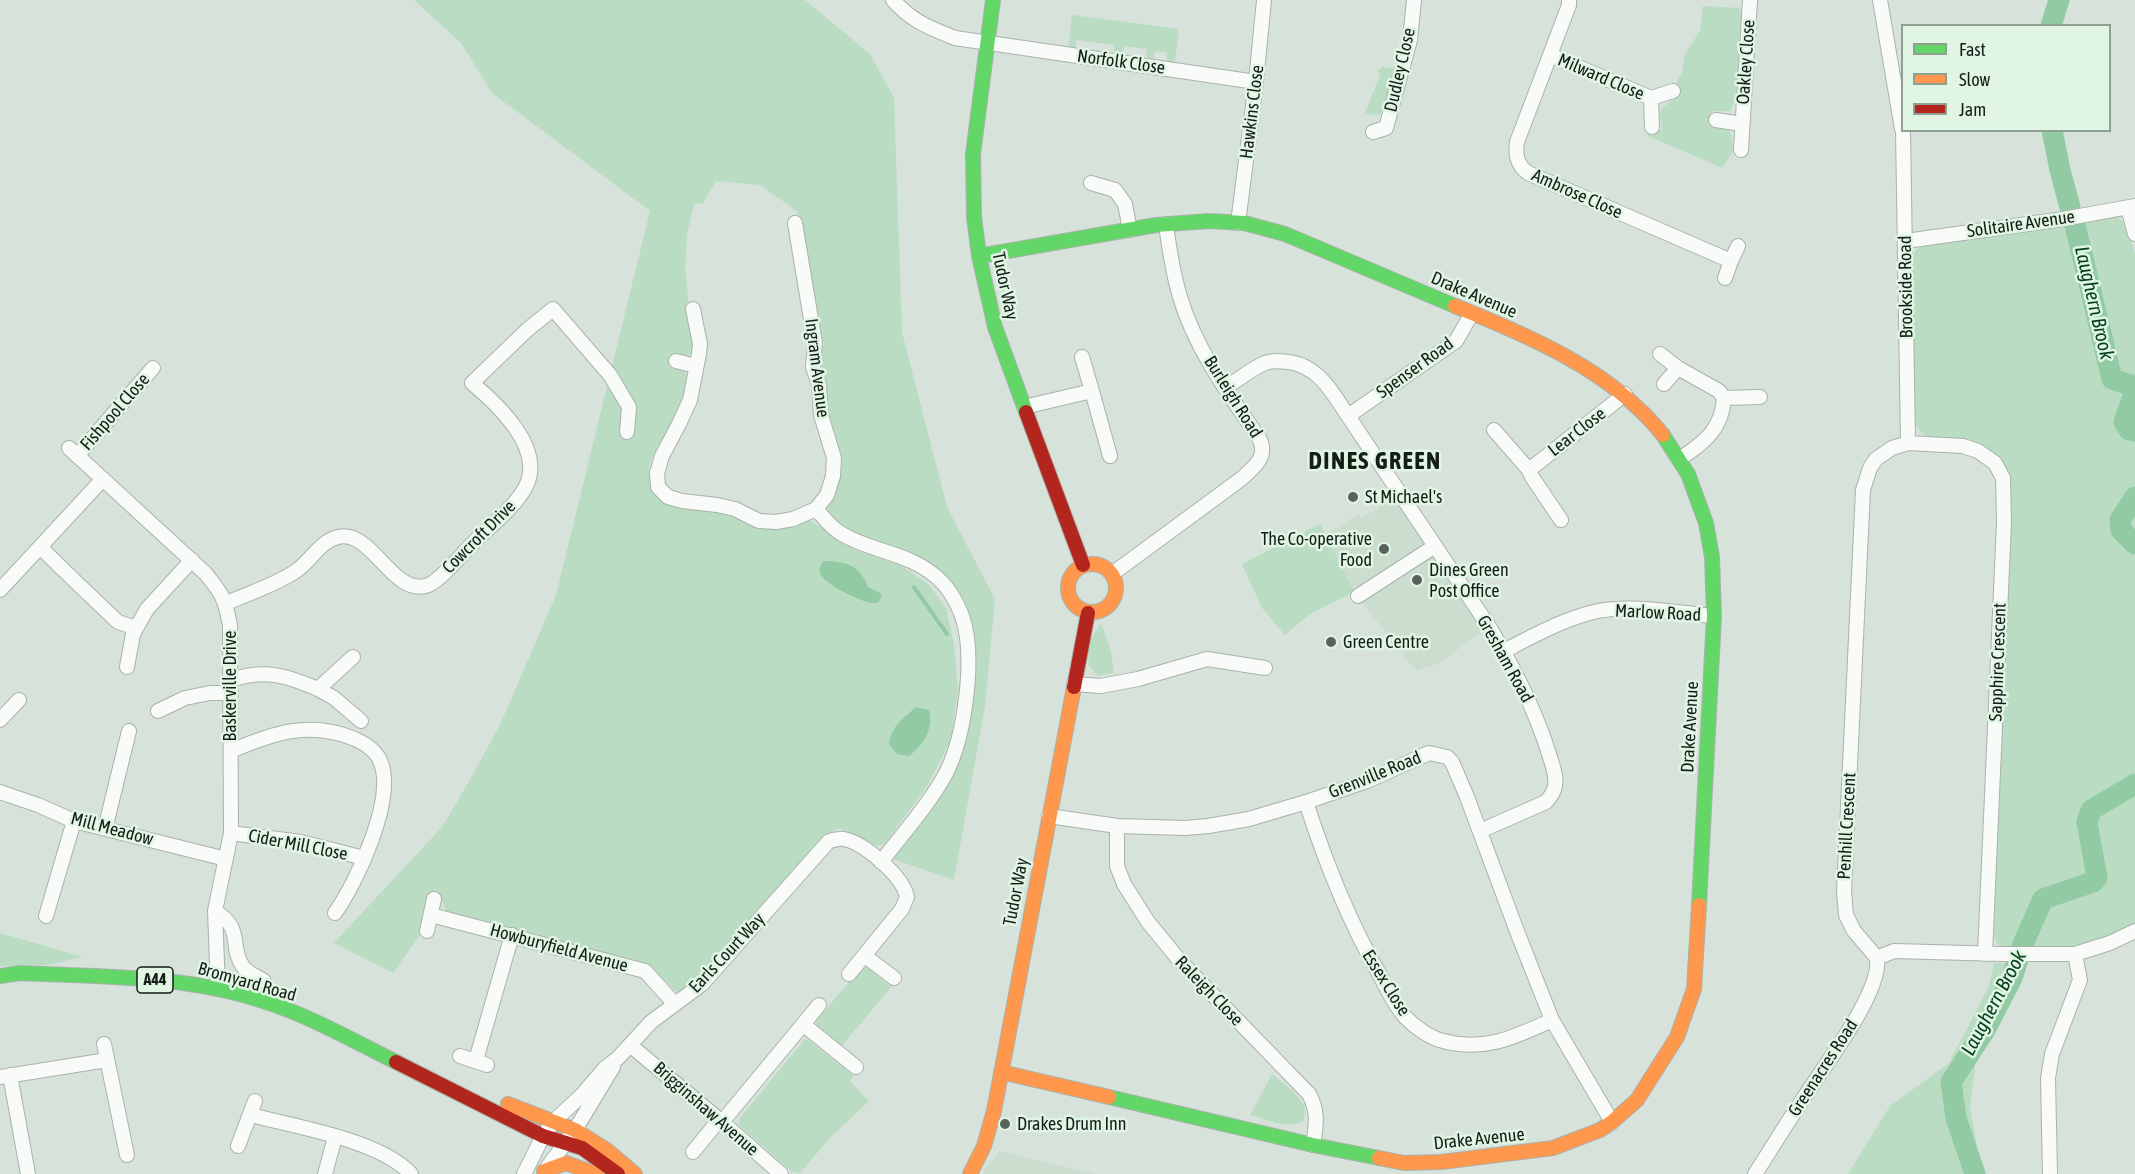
<!DOCTYPE html>
<html>
<head>
<meta charset="utf-8">
<style>
  body { margin:0 }
  #map { position:relative; width:2135px; height:1174px; overflow:hidden; background:#d7e2da; font-family:"Asap Condensed",sans-serif }
  canvas { display:block }
  .legend { position:absolute; left:1901px; top:24px; width:210px; height:108px; box-sizing:border-box; background:#e0f5e4; border:2px solid #8f9f92; margin:0; padding:8px 10px; list-style:none; font-size:18px; color:#151d17 }
  .legend li { display:flex; align-items:center; gap:12px; height:30px }
  .legend b { width:30px; border:2px solid #8f9f92 }
</style>
</head>
<body>
<div id="map">
<canvas width="2135" height="1174"></canvas>
<ul class="legend">
<li><b style="height:8px;background:#63d668"></b>Fast</li>
<li><b style="height:8px;background:#ff974d"></b>Slow</li>
<li><b style="height:8px;background:#b3261e"></b>Jam</li>
</ul>
</div>
<script>
const ctx = document.querySelector('canvas').getContext('2d');
ctx.lineJoin = 'round';
function paint(path, color) {
  ctx.fillStyle = color;
  ctx.fill(path, 'evenodd');
}
function stroke(path, color, width, dash) {
  ctx.strokeStyle = color;
  ctx.lineWidth = width;
  ctx.lineCap = dash ? 'butt' : 'round';
  ctx.setLineDash(dash || []);
  ctx.stroke(path);
}
function drawText(font, color, halo, rows, align = 'center') {
  ctx.font = font + ' "Asap Condensed",sans-serif';
  ctx.lineWidth = 5;
  ctx.setLineDash([]);
  ctx.textBaseline = 'middle';
  ctx.strokeStyle = halo;
  ctx.fillStyle = color;
  for (const [text, x, y, turn = 0] of rows) {
    ctx.save();
    ctx.translate(x, y);
    ctx.rotate((+turn || 0) * Math.PI / 180);
    ctx.textAlign = isNaN(turn) ? turn : align;
    if (halo) ctx.strokeText(text, 0, 0);
    ctx.fillText(text, 0, 0);
    ctx.restore();
  }
}
paint(new Path2D(`
  M1398,496L1486,629L1439,663L1416,671L1354,592L1325,535L1358,514L1362,518Z
  M999,1151L1091,1173L1098,1174H982Z`), '#caddce');
paint(new Path2D(`
  M414,0H805L870,54L894,98L902,332L947,507L995,599L985,706L954,880L893,859L944,784L972,680L951,584L838,524L829,514L827,502L836,485L824,408L826,381L820,359L824,344L815,313L797,211L760,185L716,181L703,203L694,204L687,235L685,268L694,352L684,358L683,369C702,392 654,443 649,467C647,479 655,492 662,501L723,512L751,524L774,529L800,519H808L855,550L899,564L928,584L946,608L954,644L958,690L951,740L926,788L884,844L876,846L839,828L825,836L683,992H677L649,965L447,912L440,897L422,932L393,973L334,943L442,827L464,790L500,725L556,595L650,211L492,93L461,43Z
  M1703,6L1739,8L1741,12V21L1743,24L1739,94L1734,96L1733,106L1730,111H1712L1711,127L1724,128L1729,130L1731,134L1733,151L1722,168L1648,136V132L1662,130L1660,112L1662,108L1678,95L1676,84L1682,72L1685,54L1700,31Z
  M1072,15L1179,29L1175,62L1167,61V53L1155,51L1154,59L1147,58V49L1124,46L1123,54L1114,53V45L1076,40L1075,48H1068Z
  M1383,67L1397,69C1394,77 1387,111 1380,114C1375,116 1370,114 1365,113L1380,75L1377,71Z
  M2110,216C2129,217 2130,238 2135,254V926L2081,948H2004L1997,943L1994,936L2010,481C2004,470 1999,457 1988,450C1967,435 1925,451 1915,422L1912,257L1917,249L1924,244Z
  M1320,524L1354,592L1310,614L1285,635L1262,608L1242,564Z
  M1101,623L1111,651L1114,673L1098,676L1088,665L1090,640Z
  M0,933L83,957L47,965L0,966Z
  M1994,963H2029L2012,978L1978,1042L1970,1108L1982,1174H1848L1890,1106L1949,1063L1989,986Z
  M862,967L869,969L891,987L841,1047L817,1026L816,1021Z
  M807,1039L854,1076L850,1081L869,1101L831,1137L799,1174L791,1171L739,1125L740,1118L804,1040Z
  M1272,1074L1293,1091L1305,1106L1304,1121C1288,1130 1266,1119 1250,1115Z`), '#badcc3');
paint(new Path2D(`
  M823,561C846,561 860,565 868,587L880,593L882,596C880,599 880,602 876,603C865,605 825,584 821,575C818,570 821,566 823,561Z
  M916,707L929,710C934,728 924,745 909,756L897,754L889,744C891,726 904,718 916,707Z`), '#92caa3');
stroke(new Path2D(`
  M914,587L947,634`), '#92caa3', 4);
stroke(new Path2D(`
  M2051,26L2059,0
  M2052,130L2060,170L2070,207
  M2075,225L2112,379L2133,386L2134,394L2124,422L2129,430L2135,431
  M2135,497L2120,520L2121,530L2135,544
  M1975,1174L1956,1118L1951,1082L1985,1030L2012,978L2023,944L2043,899L2093,882L2097,878L2087,822L2091,810L2135,784`), '#92caa3', 21);
const street = new Path2D(`
  M893,0C913,22 928,27 955,38L1256,82
  M1569,0V5L1517,142C1515,155 1517,165 1528,173L1731,261L1738,246
  M1880,0L1902,129
  M1550,55L1651,98L1673,91
  M1651,98L1652,127
  M1716,120L1742,124
  M1903,130L1908,443
  M1373,132L1386,128L1410,40L1414,0
  M1741,150L1750,0
  M1091,183L1115,190L1125,204L1130,230
  M2128,208L2135,234
  M1238,223L1256,82L1264,0
  M1906,241L2063,219L2135,206
  M1725,278L1731,261
  M693,309L700,344L699,354L690,400L679,424L662,456L657,473L658,487L668,497L682,501L717,505L735,509L759,521L776,522L793,519L816,509L827,495L833,476L834,458L821,415L819,385L813,367L815,343L795,223
  M1660,354L1678,368L1719,391L1724,398C1722,429 1705,442 1681,458
  M676,361L696,366
  M1664,384L1678,368
  M1225,388C1238,380 1251,369 1265,363C1273,360 1280,361 1288,362C1318,365 1333,393 1348,416L1490,628C1514,668 1535,709 1549,754C1552,764 1557,776 1555,786C1554,793 1550,797 1546,802L1480,831
  M1092,391L1110,456
  M1724,398L1760,397
  M1024,407L1092,391L1082,357
  M1348,416L1456,341L1472,313
  M1494,430L1529,470L1625,394
  M69,448L205,573C222,593 225,599 230,625L231,833L215,911L218,989
  M77,456L153,368
  M1529,470L1532,477L1561,520
  M816,509C824,518 831,528 842,534C870,551 908,553 934,575C947,585 956,600 962,616C976,655 965,736 946,773C929,805 903,833 881,862
  M40,547L77,583
  M1112,574L1241,479C1254,467 1269,457 1259,438C1229,395 1195,348 1180,297C1173,273 1169,248 1166,224
  M79,585L118,622L136,628
  M0,590L103,479
  M1358,596L1435,546
  M226,603C248,594 277,584 296,571C311,561 320,541 338,537C371,529 392,594 425,586C438,584 462,554 472,544C488,528 518,505 527,484C543,446 497,404 472,383L527,330L553,309L610,375L629,407L627,432
  M1504,651C1533,636 1565,618 1598,611C1633,604 1678,613 1714,616
  M127,667L133,634L147,609L192,560
  M231,680C265,669 285,675 318,689L353,657
  M1074,684L1101,686L1138,679L1207,659L1265,668
  M318,689L334,698L361,721
  M158,711L185,698L210,693H231
  M0,720L19,700
  M231,751C273,733 310,720 355,739C366,744 377,751 381,763C395,800 357,882 335,913
  M0,792L38,805L74,821L226,859
  M1306,802C1325,861 1347,917 1377,970C1386,986 1393,1003 1405,1017C1415,1027 1430,1038 1443,1041C1485,1052 1515,1037 1552,1020
  M1049,816L1117,826L1185,828L1208,826L1249,819L1306,802L1367,781L1429,753L1447,757L1452,762L1467,797L1518,934L1552,1020L1612,1122
  M1117,826V866L1124,884L1148,922L1180,961L1309,1094C1319,1112 1316,1126 1313,1145
  M105,829L129,731
  M231,833L301,842L364,858
  M215,911C245,929 228,947 244,968C249,974 258,977 264,981
  M431,915L645,971L674,1003
  M46,916L74,821
  M427,931L434,899
  M1985,954L2004,522L2003,478L1995,463L1978,451L1963,446L1908,443L1892,448L1876,459L1870,468L1863,490L1844,891L1846,915L1854,931L1877,958L1894,951L2003,954H2075L2110,943L2135,931
  M865,956L894,978
  M804,1025L856,1067
  M104,1044L127,1155
  M630,1045L722,1122L781,1174
  M460,1056L487,1065
  M476,1060L512,935
  M10,1075L28,1174
  M0,1077L107,1060
  M251,1115C296,1127 380,1140 411,1174
  M722,1122L819,1005
  M238,1146L255,1101
  M693,1152L719,1120
  M546,1169L575,1130L613,1067
  M325,1174L335,1137
  M524,1174L543,1136L554,1121L582,1095L605,1068L618,1058L651,1022L702,984L829,841C834,840 839,838 844,839C864,843 903,876 907,897L902,909L849,974
  M1755,1174C1772,1148 1788,1121 1805,1096C1824,1066 1882,992 1877,958
  M2050,1174L2048,1078L2052,1054L2080,980L2075,954`);
const fast = new Path2D(`
  M993,0L973,154L974,217L979,256L995,327L1026,412
  M979,256L1156,225L1209,221L1244,223L1285,234L1455,306
  M1663,435L1688,474L1706,523L1712,557L1714,616L1699,905
  M0,976L20,973C101,977 185,975 263,1001C310,1016 352,1040 396,1062
  M1109,1097L1313,1145L1379,1158`);
const slow = new Path2D(`
  M1455,306C1531,337 1611,370 1663,435
  M1068 588a24 24 0 1 1 48 0a24 24 0 1 1-48 0Z
  M1001,1072L1109,1097
  M508,1104L575,1130L608,1151L635,1174
  M1379,1158L1404,1163L1441,1162L1553,1148L1600,1130L1612,1122L1637,1100L1677,1037L1694,989L1699,905
  M544,1171L566,1163L596,1174
  M970,1174L984,1146L994,1111L1074,687`);
const jam = new Path2D(`
  M1026,412L1083,565
  M1074,687L1088,613
  M396,1062L543,1136L582,1148L618,1174`);
stroke(street, '#a9b2ab', 16);
stroke(fast, '#a9b2ab', 16);
stroke(slow, '#a9b2ab', 16);
stroke(jam, '#a9b2ab', 16);
stroke(street, '#f9fbf9', 14);
stroke(fast, '#63d668', 14);
stroke(slow, '#ff974d', 14);
stroke(jam, '#b3261e', 14);
for (const [x, y, r, color] of [
  [1353,497,6,"#59625b"],
  [1384,549,6,"#59625b"],
  [1417,580,6,"#59625b"],
  [1331,642,6,"#59625b"],
  [1005,1124,6,"#59625b"]
]) {
  const dot = new Path2D();
  dot.arc(x, y, r, 0, 2 * Math.PI);
  ctx.fillStyle = color;
  ctx.fill(dot);
  stroke(dot, '#e0f5e4', 2);
}
for (const [x, y, w] of [
  [155,980,36]
]) {
  const box = new Path2D();
  box.roundRect(x - w / 2, y - 13, w, 26, 4.5);
  ctx.fillStyle = '#e0f5e4';
  ctx.fill(box);
  stroke(box, '#151d17', 1.5);
}
drawText('bold 16px', '#151d17', null, [
  ["A44",155,980]
]);
drawText('18px', '#151d17', '#e0f5e4', [
  ["Norfolk Close",1121,62,8],
  ["Oakley Close",1746,62,-86],
  ["Dudley Close",1400,70,-77],
  ["Milward Close",1601,77,23],
  ["Hawkins Close",1252,112,-83],
  ["Ambrose Close",1577,194,24],
  ["Solitaire Avenue",2021,224,-8],
  ["Tudor Way",1005,286,78],
  ["Brookside Road",1906,287,-91],
  ["Drake Avenue",1474,295,23],
  ["Ingram Avenue",817,368,83],
  ["Spenser Road",1415,368,-36],
  ["Burleigh Road",1233,397,58],
  ["Fishpool Close",115,412,-49],
  ["Lear Close",1577,432,-38],
  ["Cowcroft Drive",479,537,-45],
  ["Marlow Road",1658,613,3],
  ["Gresham Road",1505,659,61],
  ["Sapphire Crescent",1998,662,-88],
  ["Baskerville Drive",230,686,-90],
  ["Drake Avenue",1690,727,-87],
  ["Grenville Road",1375,775,-22],
  ["Penhill Crescent",1847,826,-87],
  ["Mill Meadow",112,829,15],
  ["Cider Mill Close",298,845,11],
  ["Tudor Way",1016,892,-79],
  ["Howburyfield Avenue",559,948,15],
  ["Earls Court Way",727,953,-47],
  ["Bromyard Road",247,982,16],
  ["Essex Close",1386,983,58],
  ["Raleigh Close",1209,991,46],
  ["Greenacres Road",1823,1068,-57],
  ["Brigginshaw Avenue",706,1109,41],
  ["Drake Avenue",1479,1139,-6]
]);
drawText('18px', '#151d17', '#e0f5e4', [
  ["St Michael's",1365,497],
  ["The Co-operative",1372,539,"right"],
  ["Food",1372,560,"right"],
  ["Dines Green",1429,570],
  ["Post Office",1429,591],
  ["Green Centre",1343,642],
  ["Drakes Drum Inn",1017,1124]
], 'left');
drawText('italic 20px', '#064220', '#e0f5e4', [
  ["Laughern Brook",2094,303,77],
  ["Laughern Brook",1994,1003,-62]
]);
ctx.letterSpacing = '1.5px';
drawText('bold 24px', '#151d17', '#e0f5e4', [
  ["DINES GREEN",1375,461]
]);
ctx.letterSpacing = '0px';
</script>
</body>
</html>
